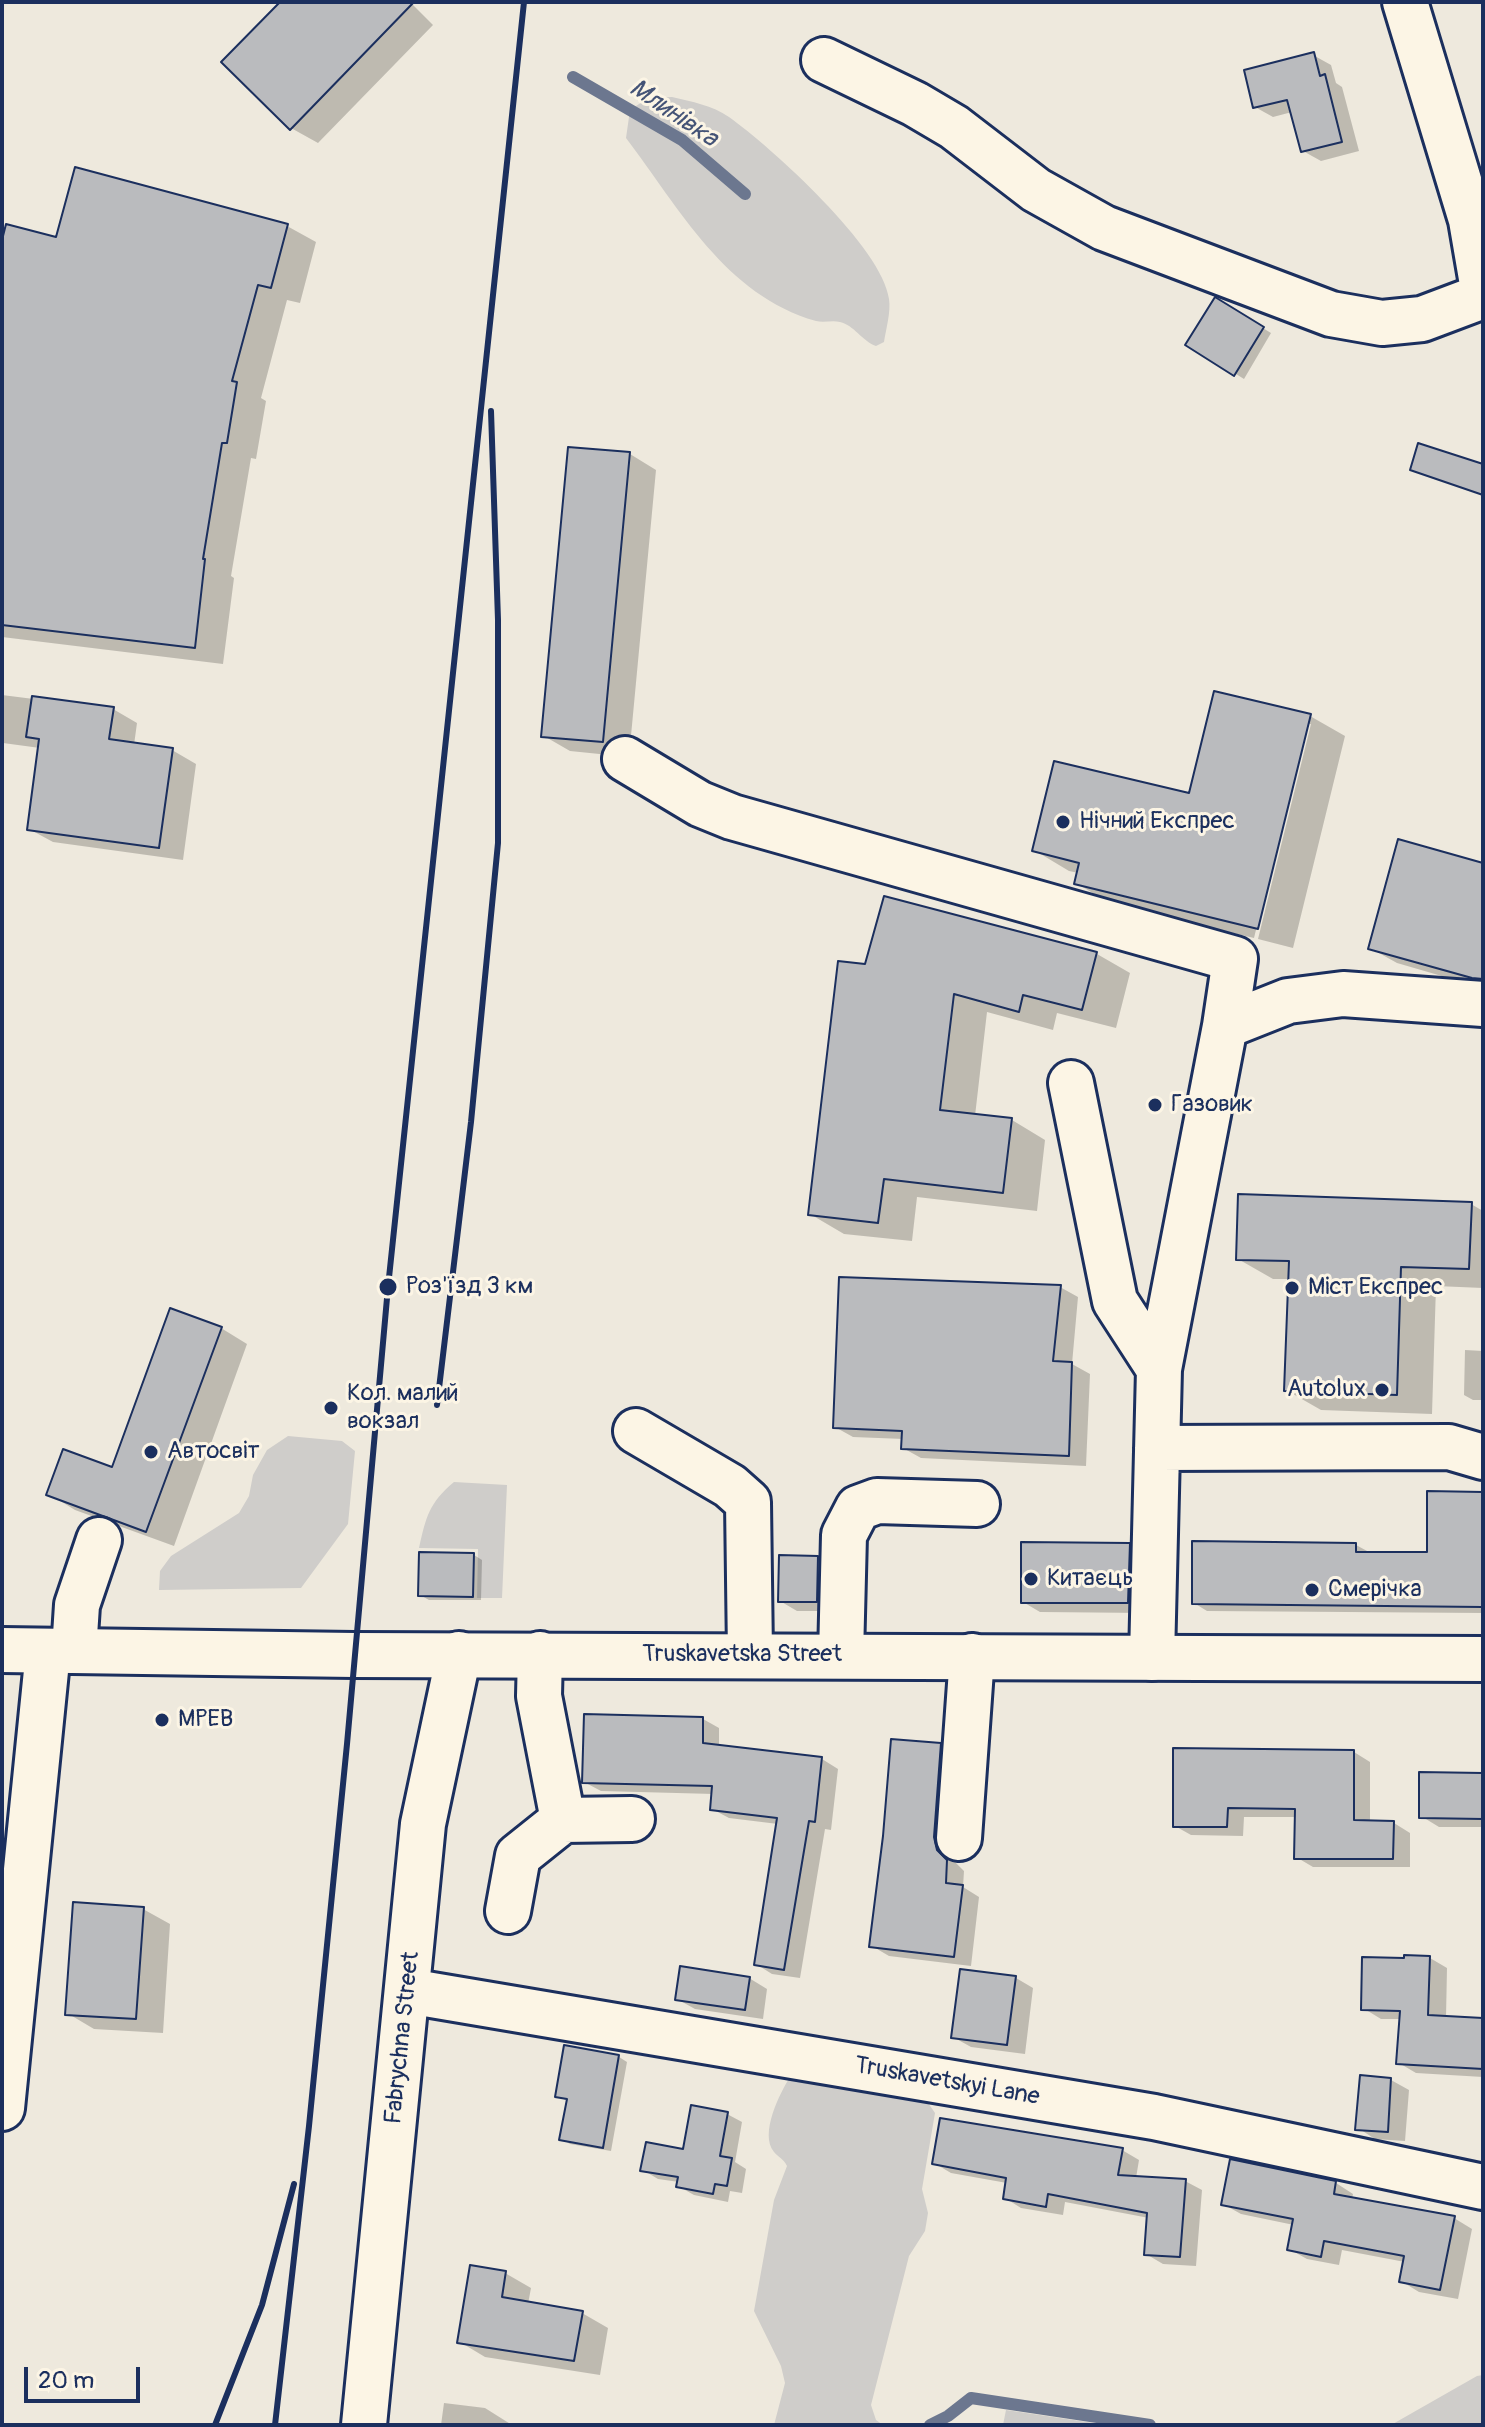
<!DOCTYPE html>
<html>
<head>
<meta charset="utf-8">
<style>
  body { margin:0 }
  #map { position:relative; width:1485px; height:2427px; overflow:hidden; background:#eee9dd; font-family:Pangolin,sans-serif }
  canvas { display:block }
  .frame { position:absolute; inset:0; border:4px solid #1b2f5e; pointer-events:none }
  .scale { position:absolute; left:24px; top:2367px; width:116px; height:36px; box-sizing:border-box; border:4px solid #1b2f5e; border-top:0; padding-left:10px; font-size:24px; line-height:28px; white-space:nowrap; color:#1b2f5e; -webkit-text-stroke:6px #fcf5e5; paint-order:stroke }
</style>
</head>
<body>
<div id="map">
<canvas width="1485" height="2427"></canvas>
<div class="frame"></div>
<div class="scale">20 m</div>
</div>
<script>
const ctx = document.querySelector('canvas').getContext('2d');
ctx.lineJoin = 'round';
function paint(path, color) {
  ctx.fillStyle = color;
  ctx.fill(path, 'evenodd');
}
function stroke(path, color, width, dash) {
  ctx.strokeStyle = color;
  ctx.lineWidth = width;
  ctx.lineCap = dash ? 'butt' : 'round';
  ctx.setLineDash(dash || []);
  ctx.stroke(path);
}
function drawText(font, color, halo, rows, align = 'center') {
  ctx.font = font + ' Pangolin,sans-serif';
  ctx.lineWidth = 6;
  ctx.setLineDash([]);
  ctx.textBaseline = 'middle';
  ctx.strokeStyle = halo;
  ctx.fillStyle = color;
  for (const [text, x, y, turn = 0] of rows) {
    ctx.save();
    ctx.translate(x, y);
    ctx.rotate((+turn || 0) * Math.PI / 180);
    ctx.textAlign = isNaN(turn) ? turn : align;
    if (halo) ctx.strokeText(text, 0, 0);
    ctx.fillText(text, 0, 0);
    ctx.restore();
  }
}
paint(new Path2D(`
  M672,97C692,102 712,105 729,117C771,147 883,248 889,299C891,312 886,329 884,342L876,346C862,341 854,325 840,322C832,320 824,323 816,321C725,295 680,209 626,138L630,110L648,98Z
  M288,1436L342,1441L355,1451L348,1524L301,1588L159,1590L160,1571L171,1556L239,1513L249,1496L253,1475L267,1450Z
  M454,1482L507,1485L502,1598H477L478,1549L419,1548C426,1517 429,1503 454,1482Z
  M790,2077L924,2097L935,2113L922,2189L928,2213L925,2231L909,2256L871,2405L876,2420L883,2425H774L785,2383L781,2366L754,2311L774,2200L787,2166C783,2158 779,2158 774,2152C759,2134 780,2093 790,2077Z
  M1483,2375V2425H1391L1477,2376Z
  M1006,2410L1107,2425H1003Z`), '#cfcdca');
paint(new Path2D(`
  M283,2H410L433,25L318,143L291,128Z
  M1313,55L1331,65L1336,83L1342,87L1359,151L1321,161L1303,151L1292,112L1273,117L1255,107Z
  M287,226L316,242L300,303L287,300L261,398L266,401L256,459L251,458L231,576L234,578L223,664L2,637V248Z
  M1215,299L1271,333L1244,379L1188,344Z
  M630,454L656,470L629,757L570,751L544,736Z
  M2,695L113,709L137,723L134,745L172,750L196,764L183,860L53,842L29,829L40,748L3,743L2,749Z
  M1310,716L1345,736L1293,948L1258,939L1311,724H1306L1254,938L1111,904L1076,883L1079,873L1069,871L1034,850L1191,796Z
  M1483,865V988L1397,963L1370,948Z
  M885,898L1097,954L1130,973L1116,1028L1057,1013L1053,1030L987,1012L975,1116L1012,1120L1045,1140L1037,1211L917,1197L912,1241L844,1234L810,1214L867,967Z
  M1471,1204L1483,1211V1288L1436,1286L1432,1414L1321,1410L1286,1390L1290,1279H1273L1238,1259Z
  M1060,1287L1078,1297L1072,1364L1090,1374L1086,1466L921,1458L903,1448L904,1439L853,1437L835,1427Z
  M221,1328L247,1344L174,1546L75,1510L49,1494L113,1469Z
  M1465,1350L1483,1351V1400H1473L1464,1395Z
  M1483,1494V1613L1207,1611L1194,1603L1356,1545L1369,1552L1429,1554Z
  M1129,1545L1147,1555L1146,1613L1040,1612L1023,1602Z
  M474,1555L482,1560L481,1600H429L420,1595Z
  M818,1558L836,1568L835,1611H797L780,1601Z
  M703,1719L719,1728V1747L822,1759L838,1769L831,1830L825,1829L800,1978L772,1974L756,1964L778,1824L729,1818L712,1809L714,1794L601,1791L584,1782Z
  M940,1745L957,1755L951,1848L954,1861L964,1871L963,1887L979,1897L971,1966L889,1956L872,1946Z
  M1354,1752L1370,1762V1823H1394L1410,1833V1867H1313L1296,1857L1297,1817H1244L1243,1836L1191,1835L1175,1826Z
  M1483,1775V1827H1439L1421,1816Z
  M143,1909L170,1924L163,2033L94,2029L67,2013Z
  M1430,1958L1447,1968L1446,2018L1483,2020V2077L1416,2073L1399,2063L1402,2019H1381L1363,2008Z
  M749,1978L767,1989L763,2019L695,2009L677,1999Z
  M1016,1978L1033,1988L1025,2054L971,2047L953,2037Z
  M565,2048L619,2057L627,2062L611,2151L570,2144L561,2139L568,2101L557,2096Z
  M1391,2080L1409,2090L1405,2141L1375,2139L1358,2128Z
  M727,2114L742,2122L735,2162L746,2169L742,2193L730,2191L728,2202L694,2195L678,2186L679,2182L658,2179L643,2170L685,2151Z
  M1122,2150L1139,2160L1136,2178L1185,2181L1202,2190L1196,2266L1163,2264L1146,2254L1149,2218L1065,2202L1063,2215L1021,2208L1005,2198L1007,2183L951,2173L934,2163Z
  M1336,2183L1353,2194L1352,2199L1454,2218L1472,2229L1458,2299L1419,2292L1401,2281L1405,2262L1342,2250L1339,2265L1307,2259L1289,2249L1294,2225L1241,2214L1223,2204Z
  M505,2273L531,2288L528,2304L582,2313L608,2328L600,2375L485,2357L460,2342Z
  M444,2403L485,2408L512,2425H441Z`), '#0003');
stroke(new Path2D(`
  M573,77L682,140L745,194
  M930,2425L948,2416L971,2398L1150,2425`), '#6c778f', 12);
const building = new Path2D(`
  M280,2H414L290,130L221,62Z
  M1314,52L1320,76L1325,74L1342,142L1301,152L1287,100L1253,108L1244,70Z
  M75,167L288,224L271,288L258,285L232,381L237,382L227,443H222L203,559H205L195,648L2,625V240L6,224L56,237Z
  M1215,297L1264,327L1234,376L1185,345Z
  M1418,443L1483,464V495L1410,470Z
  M568,447L630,452L603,742L541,737Z
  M1214,691L1311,714L1258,929L1074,884L1079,863L1032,851L1054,761L1189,793Z
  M32,696L114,707L109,739L173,748L159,848L27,830L39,739L26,737Z
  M1398,839L1483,863V979L1472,978L1368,949Z
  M884,896L1097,952L1082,1010L1023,995L1019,1012L954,994L940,1110L1012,1118L1003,1193L884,1179L878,1223L808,1215L838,961L865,964Z
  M1238,1194L1472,1202L1469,1269L1401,1267L1397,1395L1284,1391L1289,1261L1236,1260Z
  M839,1277L1061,1285L1053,1361L1072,1362L1069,1456L901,1449L902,1431L833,1428Z
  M170,1308L222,1327L146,1532L46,1495L63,1449L112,1467Z
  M1427,1491L1483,1492L1482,1607L1192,1604V1541L1356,1543V1552H1427Z
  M1021,1542L1130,1543L1128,1603H1021Z
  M419,1552L474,1553L473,1597L418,1596Z
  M779,1555L818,1556L817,1602H778Z
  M584,1714L703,1717V1743L822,1757L815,1822L809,1821L784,1970L754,1965L777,1818L710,1810L712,1786L582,1783Z
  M891,1739L941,1743L934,1837L937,1850L947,1860L946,1883L963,1885L954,1957L869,1947L883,1836Z
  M1173,1748L1354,1750V1820L1394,1821L1393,1859H1294L1295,1809L1228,1808L1227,1827H1173Z
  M1419,1772L1483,1773V1819L1419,1818Z
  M73,1902L144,1907L136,2019L65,2015Z
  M1404,1955L1430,1956L1428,2015L1483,2018V2069L1396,2064L1400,2011L1361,2010L1362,1957L1404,1958Z
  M680,1966L750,1977L745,2010L675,2000Z
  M960,1969L1016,1976L1007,2045L951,2038Z
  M564,2045L619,2055L603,2148L559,2140L567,2099L555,2097Z
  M1360,2075L1391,2078L1388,2132L1355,2130Z
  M691,2105L728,2112L720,2156L732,2158L727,2186L715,2184L713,2194L676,2187L678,2177L640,2171L646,2142L683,2149Z
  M940,2118L1123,2148L1118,2175L1186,2179L1180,2257L1144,2255L1147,2213L1048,2194L1046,2207L1003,2199L1006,2178L932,2164Z
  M1230,2159L1336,2181L1334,2194L1455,2216L1440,2290L1399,2282L1404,2256L1324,2241L1321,2257L1287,2250L1293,2219L1221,2205Z
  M470,2265L506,2271L502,2297L583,2311L574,2361L457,2343Z`);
paint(building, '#babbbe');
stroke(building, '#1b2f5e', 2);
const minor = new Path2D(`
  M1405,2L1471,220L1483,290
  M824,60L915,104L954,127L1036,190L1104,228L1331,314L1382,323L1422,319L1483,296
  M625,759L700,804L732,817L1235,959L1225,1026L1159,1369L1152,1658
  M1225,1026L1288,1001L1343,994L1483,1004
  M1071,1083L1115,1301L1159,1369
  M636,1431L730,1486L748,1502L750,1655
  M1157,1448L1449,1447L1483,1457
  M74,1651L77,1605L99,1540
  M540,1654L539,1696L563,1820L632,1819
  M841,1656L844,1535L858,1508L877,1501L977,1504
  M959,1838L972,1656
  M508,1911L518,1856L563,1820
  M408,1991L1154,2117L1483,2187
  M2,2108L48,1651
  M364,2425L423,1824L459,1654`);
const major = new Path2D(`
  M2,1650L354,1655L1483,1659`);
stroke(minor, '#1b2f5e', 50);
stroke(major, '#1b2f5e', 50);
stroke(minor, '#fcf5e5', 44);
stroke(major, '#fcf5e5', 44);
stroke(new Path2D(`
  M437,1405L471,1122L498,843V620L491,411
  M215,2425L262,2305L294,2184
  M275,2425L309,2126L347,1744L388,1287L524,2`), '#1b2f5e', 6);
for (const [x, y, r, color] of [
  [1063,822,8,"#1b2f5e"],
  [1155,1105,8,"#1b2f5e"],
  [388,1287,10,"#1b2f5e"],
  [1292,1288,8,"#1b2f5e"],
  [1382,1390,8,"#1b2f5e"],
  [331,1408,8,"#1b2f5e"],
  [151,1452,8,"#1b2f5e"],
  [1031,1579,8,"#1b2f5e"],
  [1312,1590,8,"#1b2f5e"],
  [162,1720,8,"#1b2f5e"]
]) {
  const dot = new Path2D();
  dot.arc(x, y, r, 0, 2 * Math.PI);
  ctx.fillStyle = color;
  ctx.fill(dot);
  stroke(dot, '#fcf5e5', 3);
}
drawText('24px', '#1b2f5e', '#fcf5e5', [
  ["Нічний Експрес",1079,822],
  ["Газовик",1171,1105],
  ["Роз'їзд 3 км",406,1287],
  ["Міст Експрес",1308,1288],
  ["Autolux",1366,1390,"right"],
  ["Кол. малий",347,1394],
  ["вокзал",347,1422],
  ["Автосвіт",167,1452],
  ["Китаєць",1047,1579],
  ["Смерічка",1328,1590],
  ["МРЕВ",178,1720]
], 'left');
drawText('24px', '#1b2f5e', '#fcf5e5', [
  ["Truskavetska Street",742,1655],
  ["Fabrychna Street",403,2038,-84],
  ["Truskavetskyi Lane",947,2082,10]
]);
drawText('italic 26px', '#445376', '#fcf5e5', [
  ["Млинівка",673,114,34]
]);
</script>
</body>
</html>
